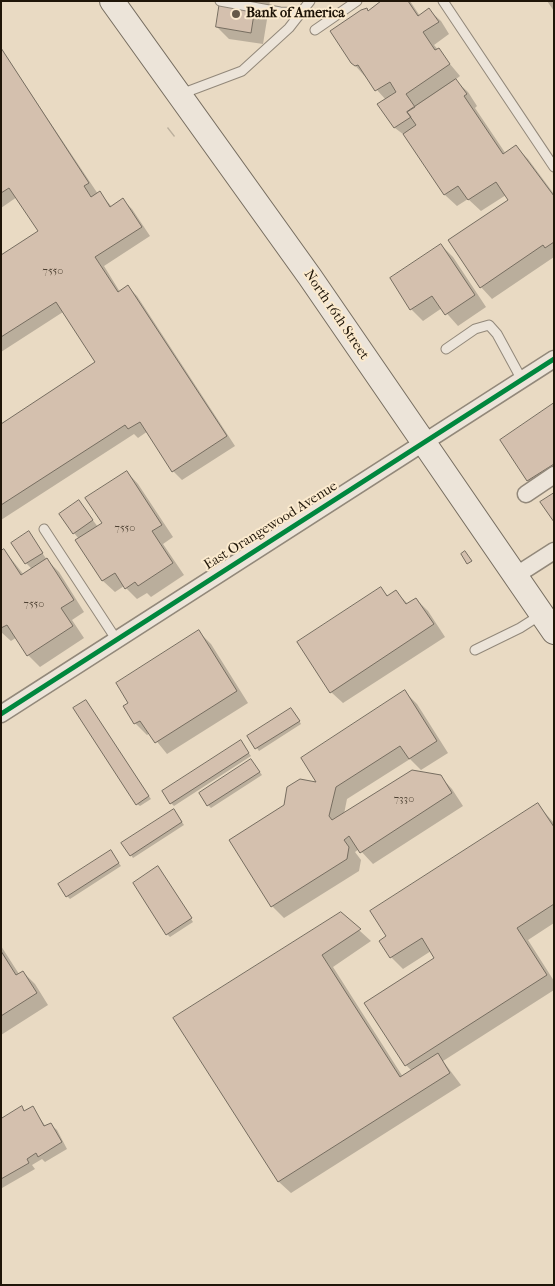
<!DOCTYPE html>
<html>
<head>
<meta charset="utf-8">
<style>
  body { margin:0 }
  #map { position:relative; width:555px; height:1286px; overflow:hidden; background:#e9dac3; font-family:"IM FELL French Canon",serif }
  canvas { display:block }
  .frame { position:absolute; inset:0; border:2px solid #1f1508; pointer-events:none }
</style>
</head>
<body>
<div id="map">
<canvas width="555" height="1286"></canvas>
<div class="frame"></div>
</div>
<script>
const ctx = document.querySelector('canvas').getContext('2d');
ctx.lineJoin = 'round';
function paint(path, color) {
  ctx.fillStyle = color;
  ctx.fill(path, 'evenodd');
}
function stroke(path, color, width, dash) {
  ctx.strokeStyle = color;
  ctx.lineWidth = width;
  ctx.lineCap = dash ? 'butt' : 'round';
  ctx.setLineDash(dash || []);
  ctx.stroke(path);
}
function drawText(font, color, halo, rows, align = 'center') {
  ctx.font = font + ' "IM FELL French Canon",serif';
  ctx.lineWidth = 4;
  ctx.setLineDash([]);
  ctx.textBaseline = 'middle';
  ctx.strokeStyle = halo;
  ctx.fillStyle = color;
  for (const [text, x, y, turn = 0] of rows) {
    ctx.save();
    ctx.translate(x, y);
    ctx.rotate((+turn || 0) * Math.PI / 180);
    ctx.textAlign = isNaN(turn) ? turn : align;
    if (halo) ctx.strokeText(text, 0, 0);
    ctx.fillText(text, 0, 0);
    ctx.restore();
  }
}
paint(new Path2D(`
  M221,1H270L263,44L229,39L217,27Z
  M383,1H410L420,16L429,10L441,21L449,34L434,45L460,76L455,80L468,92L477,106L475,108L506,154L516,147L528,159L554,194V257L492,299L481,287L510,200L506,195L481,211L468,199L457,206L445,195L408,138L395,128L379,104L386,100L352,62L369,12Z
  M547,1H554V11Z
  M1,49L98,194L100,193L112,207L123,200L132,209L150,236L104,266L120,292L128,287L137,296L235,446L182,480L173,471L148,431L138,438L134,434L1,520V425L97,363L63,312L1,352V256L39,231L17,197L1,208Z
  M168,127L175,136L174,137L167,128Z
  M441,245L453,257L486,307L458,326L442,308L423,321L411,309L391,278Z
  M554,405V483L540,492L528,481L502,440Z
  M127,472L138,484L173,537L163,544L184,575L151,597L147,593L137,599L124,586L115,592L103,581L77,540L79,539L74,533L79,502L98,527L103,523Z
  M29,533L47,560L59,572L84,612L72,620L84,638L40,667L28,655L17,637L11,641L1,632V552L4,550L24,575L32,569L26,563Z
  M381,589L389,597L396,592L408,604L416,599L428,611L445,637L343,703L331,692Z
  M199,632L211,644L248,703L167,754L150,733L147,735L135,723L125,707Z
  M405,692L417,704L448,753L421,770L410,759L347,799L344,814L440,776L452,789L463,806L373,864L359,849L355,852L361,860L359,871L284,918L272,906L230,841L319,784Z
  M86,701L151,799L140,806L137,804Z
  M294,712L301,724L259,751L249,737Z
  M243,745L251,756L174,806L171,803L163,791Z
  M251,760L262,775L211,808L208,805Z
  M538,805L554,823V923L528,940L554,981V990L443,1061L461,1085L291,1193L279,1182L174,1018L340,913L371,941L333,967L403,1077L412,1071L406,1065L436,958L431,951L403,969L391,957L381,941Z
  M176,813L184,825L133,858L131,855Z
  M113,855L121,866L70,899L67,896L60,885Z
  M158,868L193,922L170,937L167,934Z
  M1,946L19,974L23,972L35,984L48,1005L1,1035Z
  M32,1107L46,1127L50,1124L57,1130L67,1149L45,1162L42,1159L32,1165L35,1169L2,1188L1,1120L22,1108L25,1112Z`), '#0003');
const building = new Path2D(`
  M220,1H256L251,33L216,27Z
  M408,1L418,16L429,8L439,22L423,32L435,50L439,48L450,64L406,94L415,107L407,112L411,117L394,128L377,104L396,92L390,82L375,91L358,65L355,66L351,63L330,31L361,10L367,8L368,11L381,1Z
  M1,48L89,183L84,186L91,197L100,191L110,207L123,198L142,227L95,257L118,292L128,285L227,436L172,472L140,422L128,429L125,425L1,505V424L95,362L56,302L1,337V255L38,231L9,188L1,193Z
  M456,79L467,94L464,96L503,154L516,145L554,196V242L545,248L543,245L480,288L448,240L508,200L496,182L468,200L458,186L444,195L403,134L416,125L407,112Z
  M441,244L475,295L445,315L432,296L410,310L390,278Z
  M554,403V464L527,481L500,440Z
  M127,471L162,525L152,531L173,563L138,586L135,582L125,589L115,573L102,581L75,540L102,523L85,498Z
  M554,493V522L540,502Z
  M79,500L93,520L73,534L59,514Z
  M29,531L43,553L25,564L11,543Z
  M4,549L21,575L47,558L74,600L61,608L73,626L27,656L7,625L1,628V551Z
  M465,551L472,561L467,564L461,554Z
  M381,587L387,596L396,590L406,604L416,598L434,624L330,693L297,642Z
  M199,630L237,691L155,743L140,721L134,724L123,706L128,703L116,683Z
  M405,690L437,741L409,759L400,746L336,787L329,816L332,820L412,770L441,775L452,793L360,853L349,836L344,840L349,847L347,859L271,907L229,840L284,805L287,787L300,779L316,782L301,758Z
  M86,700L149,796L136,805L73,708Z
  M291,708L300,721L255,749L247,736Z
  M241,740L249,753L170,804L162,791Z
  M251,759L260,772L207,806L199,793Z
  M538,803L554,827V904L517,928L547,975L405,1066L364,1003L434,958L422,938L390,958L379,941L386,936L370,911Z
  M174,809L182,822L130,856L121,843Z
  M111,850L119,863L66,897L58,884Z
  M158,866L192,918L166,935L133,883Z
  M341,912L361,929L322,955L400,1077L438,1053L450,1073L278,1182L173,1018Z
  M1,951L16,975L23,971L37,993L1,1016Z
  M22,1106L24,1111L33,1106L44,1126L51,1123L62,1142L38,1157L36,1153L27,1159L29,1163L1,1179V1119Z`);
paint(building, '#d4c0ae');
stroke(building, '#766d60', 1);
const service = new Path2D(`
  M220,1L280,12L303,13
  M443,1L554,167
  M315,30L357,1
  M181,94L242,71L289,28L310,1
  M446,349L475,329L489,325L497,334L522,380
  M44,529L116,639
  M475,650L520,628L542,614`);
const minor = new Path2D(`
  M526,494L554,475
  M515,576L554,551
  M1,714L554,359`);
const secondary = new Path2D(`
  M112,1L310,277L554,632`);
stroke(service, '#92887a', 11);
stroke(minor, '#92887a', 19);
stroke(secondary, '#766d60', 26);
stroke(service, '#ece4d9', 9);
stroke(minor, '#ece4d9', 16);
stroke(secondary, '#ece4d9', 24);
stroke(new Path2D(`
  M1,714L554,359`), '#00873e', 5);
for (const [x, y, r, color] of [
  [236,14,5,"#665a49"]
]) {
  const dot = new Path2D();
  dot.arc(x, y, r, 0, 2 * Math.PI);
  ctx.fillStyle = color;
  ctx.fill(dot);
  stroke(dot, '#fbeace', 2);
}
drawText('11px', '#4c4032', null, [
  ["7550",53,271],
  ["7550",125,528],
  ["7550",34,604],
  ["7330",404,799]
]);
drawText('bold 14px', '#1f1508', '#fbeace', [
  ["Bank of America",246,14]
], 'left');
drawText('14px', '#1f1508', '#fbeace', [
  ["North 16th Street",336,315,56],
  ["East Orangewood Avenue",271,526,-32]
]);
</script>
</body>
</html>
